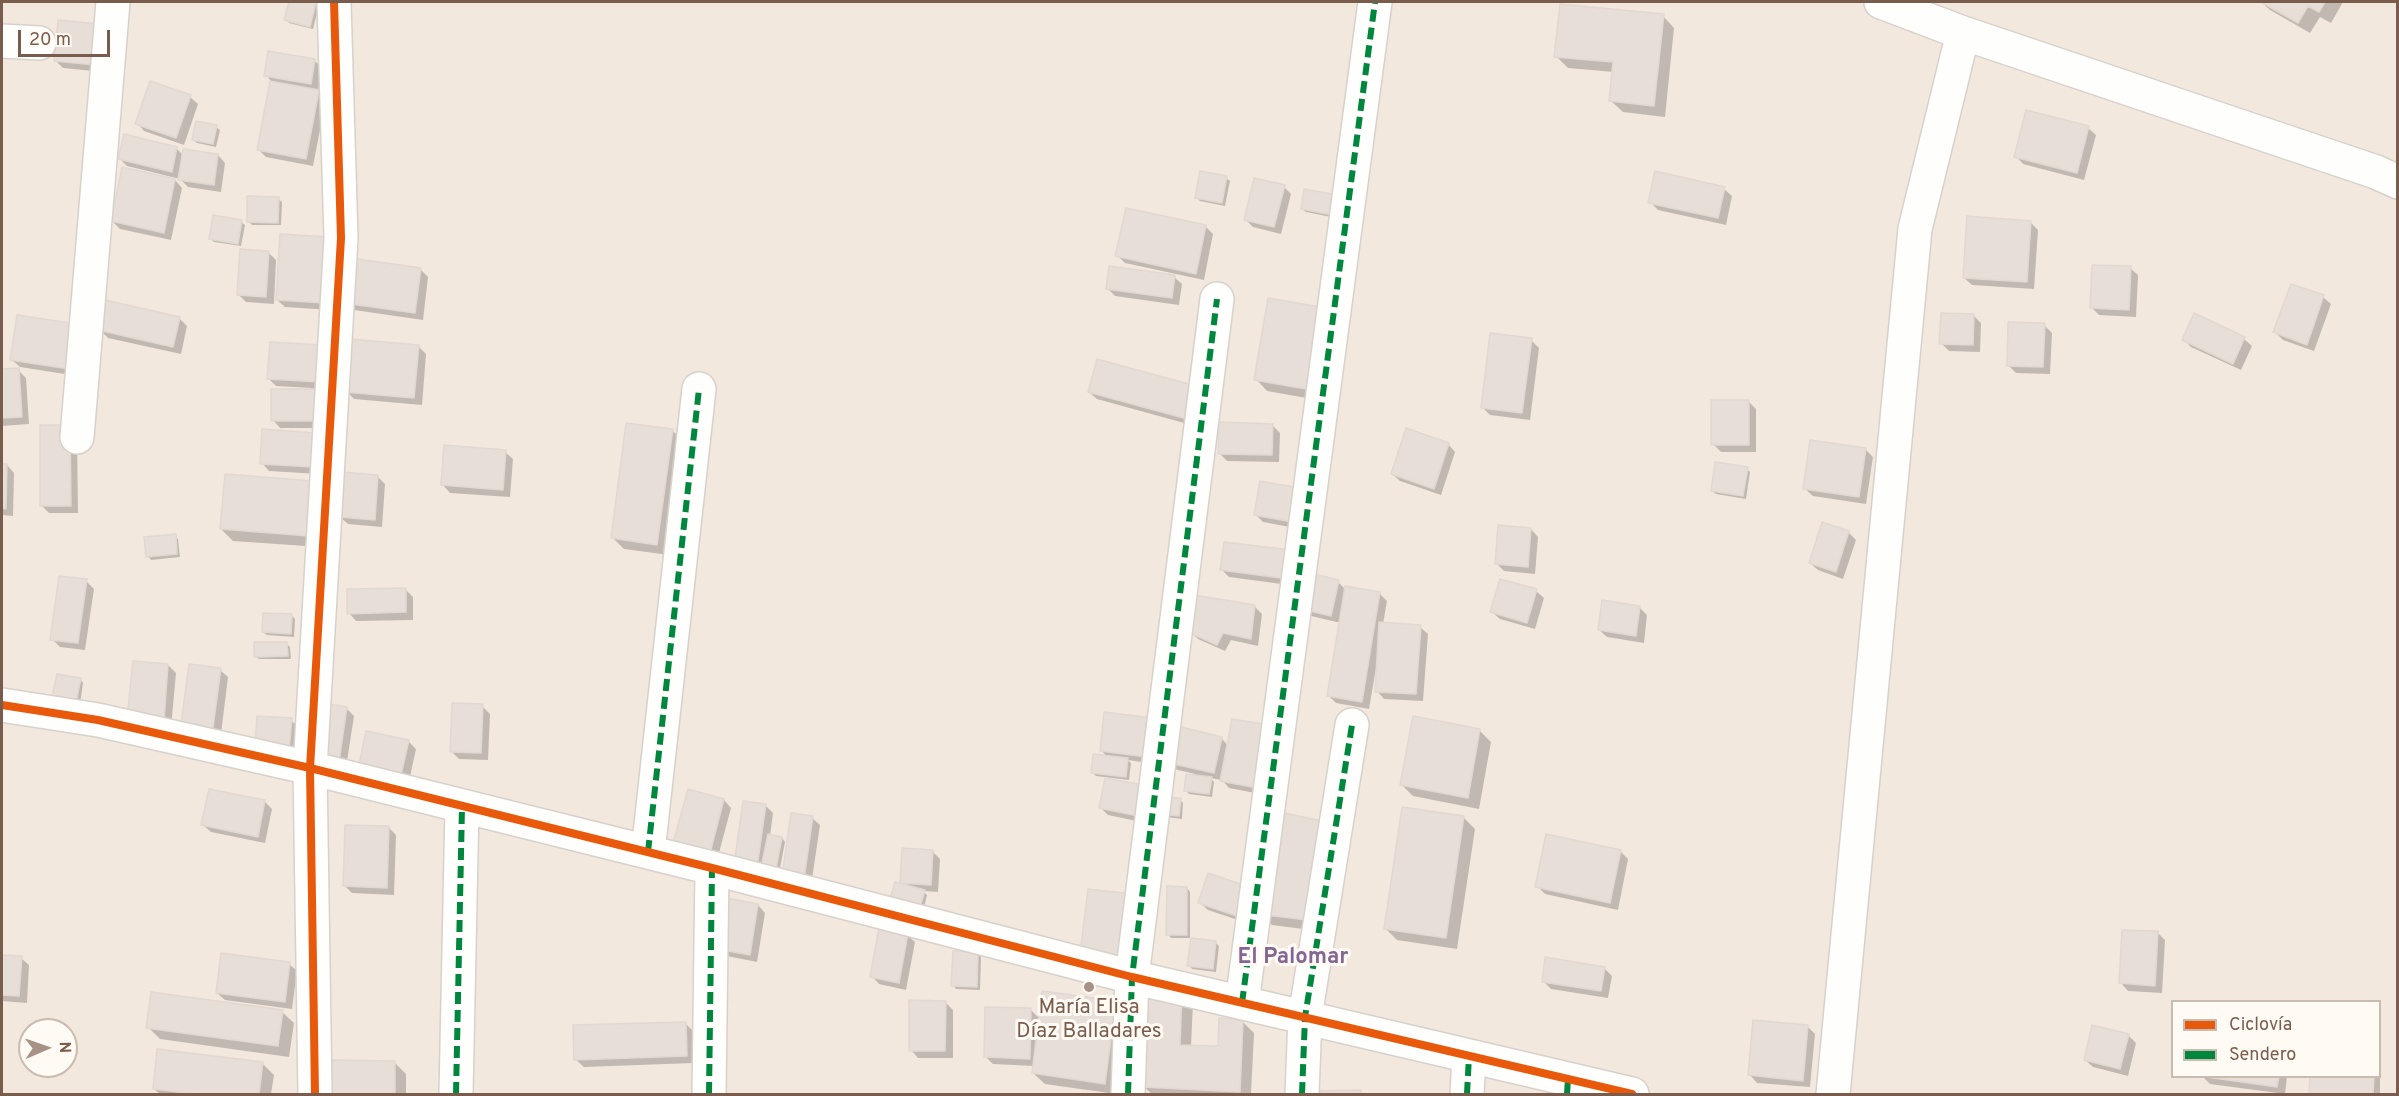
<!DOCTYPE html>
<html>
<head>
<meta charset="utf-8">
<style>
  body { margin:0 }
  #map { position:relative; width:2399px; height:1096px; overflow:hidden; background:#f9f5f0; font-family:Overpass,sans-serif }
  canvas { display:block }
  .frame { position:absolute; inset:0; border:3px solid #7a5c4d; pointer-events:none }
  .legend { position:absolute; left:2171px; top:1000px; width:210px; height:78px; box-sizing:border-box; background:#fffaf3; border:2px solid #cabbb1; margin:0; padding:8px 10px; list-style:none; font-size:18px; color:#7a5c4d }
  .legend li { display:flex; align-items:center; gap:12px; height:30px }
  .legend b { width:30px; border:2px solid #cabbb1 }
  .north { position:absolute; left:18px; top:1018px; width:60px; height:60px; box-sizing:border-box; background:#fffaf3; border:2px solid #cabbb1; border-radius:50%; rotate:88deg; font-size:16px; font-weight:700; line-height:24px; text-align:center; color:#7a5c4d }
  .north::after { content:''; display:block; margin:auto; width:21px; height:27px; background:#a69286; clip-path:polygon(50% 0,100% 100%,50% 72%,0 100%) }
  .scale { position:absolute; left:18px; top:30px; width:92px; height:27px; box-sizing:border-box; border:3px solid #7a5c4d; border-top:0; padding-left:8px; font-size:18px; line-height:21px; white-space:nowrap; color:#7a5c4d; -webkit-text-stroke:4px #fffaf3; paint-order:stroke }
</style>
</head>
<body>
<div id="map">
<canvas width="2399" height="1096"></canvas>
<div class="frame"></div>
<ul class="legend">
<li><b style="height:8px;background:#e8590c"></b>Ciclovía</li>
<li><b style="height:8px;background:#00873e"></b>Sendero</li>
</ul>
<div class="north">N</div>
<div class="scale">20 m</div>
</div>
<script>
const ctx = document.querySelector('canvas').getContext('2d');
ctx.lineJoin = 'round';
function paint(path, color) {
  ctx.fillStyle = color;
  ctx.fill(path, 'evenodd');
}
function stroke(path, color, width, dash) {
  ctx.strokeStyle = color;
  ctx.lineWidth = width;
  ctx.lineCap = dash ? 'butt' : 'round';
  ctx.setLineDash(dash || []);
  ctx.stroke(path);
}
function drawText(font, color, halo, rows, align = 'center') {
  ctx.font = font + ' Overpass,sans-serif';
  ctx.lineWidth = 6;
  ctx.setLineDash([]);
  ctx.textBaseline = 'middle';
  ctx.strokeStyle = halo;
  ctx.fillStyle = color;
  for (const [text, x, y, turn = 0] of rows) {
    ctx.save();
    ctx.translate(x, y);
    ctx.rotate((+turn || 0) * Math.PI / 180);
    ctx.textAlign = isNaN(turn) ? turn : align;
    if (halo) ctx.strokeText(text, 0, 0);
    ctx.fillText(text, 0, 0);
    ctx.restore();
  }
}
paint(new Path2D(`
  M2,2H2397V1094H2ZM2172,1002H2380V1076H2172ZM30,1030H66V1066H30Z`), '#f2e8de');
paint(new Path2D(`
  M290,2H315L319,5L313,29L289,23L286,19Z
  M2261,2H2343L2331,23L2320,17L2310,33L2270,10Z
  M1663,16L1674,28L1665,117L1623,112L1611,101L1614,72L1568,68L1556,56Z
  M100,26L103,72L63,68L56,61Z
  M314,60L322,68L318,91L326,99L313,166L266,157L259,150L271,81L266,75Z
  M190,97L198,104L184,145L144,131L137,123Z
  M216,127L220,130L216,147L197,143L193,140Z
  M2088,128L2096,135L2084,180L2023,164L2016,156Z
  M176,148L184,156L218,155L225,163L221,192L188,187L180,179L127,166L120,159Z
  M1226,178L1230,181L1225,206L1200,201L1197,198Z
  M175,180L182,188L171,240L120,229L112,221Z
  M1284,187L1291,194L1281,234L1253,227L1245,219Z
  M1724,189L1732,196L1726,225L1658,210L1650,202Z
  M1306,190L1341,219L1306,212L1302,209Z
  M278,199L282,202L281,225H252L248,221Z
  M241,222L245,225L241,246L214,242L210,238Z
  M2030,222L2038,230L2034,289L1972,285L1964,278Z
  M1205,226L1213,234L1204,280L1125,263L1117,255Z
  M281,235L332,310L285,307L277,300Z
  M269,253L276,260L274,304L246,302L238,294Z
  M2130,268L2138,275L2136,317L2099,315L2091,307Z
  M420,269L428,277L423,320L354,310L346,303Z
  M1174,277L1182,284L1179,305L1115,296L1107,288Z
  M2323,297L2331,304L2314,351L2283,340L2275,332Z
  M1269,300L1323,401L1267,391L1256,379Z
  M1973,315L1981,323L1980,352L1949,351L1941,343Z
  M2195,315L2244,339L2252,346L2241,370L2191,347L2183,339Z
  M179,318L187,326L181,354L108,338L100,330Z
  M2044,325L2052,333L2050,374L2016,373L2008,365Z
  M84,333L77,376L20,367L12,360Z
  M1531,340L1539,348L1530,420L1490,415L1482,407Z
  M271,343L328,389L315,388L325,398V428H280L273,420L311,391V388L276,386L269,379Z
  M418,346L426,354L422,405L354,399L346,391Z
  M18,370L26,378L29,424L2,426V371Z
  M1195,387V426L1097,399L1089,392Z
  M1748,401L1756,409V452H1721L1713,444Z
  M1272,425L1280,433L1279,462L1227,461L1219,453Z
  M672,430L684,442L669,555L624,549L613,538Z
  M77,434L78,513H49L42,506Z
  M313,434L319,474L269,471L262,463Z
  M1448,444L1455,452L1441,495L1400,481L1392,474Z
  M1865,449L1873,457L1866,504L1813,496L1805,489Z
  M505,452L513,459L510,497L450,493L443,485Z
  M2,465H7L14,473L13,516L2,515Z
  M1747,469L1750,472L1746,499L1716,494L1712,491Z
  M377,476L385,484L382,527L348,524L340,517Z
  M1261,482L1306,530L1263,522L1255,514Z
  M313,483L320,547L233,541L221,529Z
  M1531,529L1538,537L1535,574L1504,571L1496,563Z
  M1848,532L1856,540L1843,579L1818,570L1810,563Z
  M175,536L178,539L180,557L151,560L148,556Z
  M1300,553L1304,587L1229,577L1221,569Z
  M86,581L94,589L85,650L60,647L52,639Z
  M1338,582L1344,588L1379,593L1387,601L1383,624L1420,627L1428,634L1423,701L1384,699L1377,691L1378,669L1376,668L1369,709L1336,703L1329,696L1341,623L1311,616L1303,608Z
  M405,589L413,597V620L356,621L349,613Z
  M1536,591L1544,598L1535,629L1500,619L1492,612Z
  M1254,606L1262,614L1258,646L1231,640L1225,651L1198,639L1190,631Z
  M1640,608L1647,615L1644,643L1607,637L1599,630Z
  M291,615L295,619L294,637L267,635L263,632Z
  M287,644L290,647L291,659H259L255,656Z
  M168,665L176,673L171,728L137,725Z
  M220,670L228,677L220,742L190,738Z
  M80,679L83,683L80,704L58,700Z
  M482,706L490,714L488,760L459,759L451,751Z
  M346,708L354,716L346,768L329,766Z
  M1106,714L1155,764L1128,760L1131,763L1129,780L1096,776L1092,772L1108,758L1101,750Z
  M291,720L299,728L296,758L256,749Z
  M1174,727L1222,739L1276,797L1229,788L1222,780L1210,778L1214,782L1212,797L1189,794L1186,791L1195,774L1174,769Z
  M1480,731L1491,742L1479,809L1413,796L1402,785Z
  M408,741L416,749L408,786L367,778Z
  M1106,779L1151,824L1108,815L1101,808Z
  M724,800L731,808L716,864L681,854Z
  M1180,800L1183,803L1182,819L1166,817Z
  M264,801L272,809L265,843L211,832L203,825Z
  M765,805L773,813L770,836L782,838L785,842L779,873L736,864Z
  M1281,814L1326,932L1272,925L1260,913Z
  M1463,817L1475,829L1457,949L1397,940L1385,928Z
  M812,818L820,825L811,886L791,883Z
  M388,827L396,835L394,895L352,893L345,886Z
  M932,851L940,859L938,892L923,891L927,895L922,916L907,887L902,882Z
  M1620,851L1628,859L1618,910L1545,894L1537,886Z
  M1209,875L1247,923L1208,910L1200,903Z
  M1187,888L1190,892V938H1171L1168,934Z
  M758,905L765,913L757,962L722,955Z
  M2158,933L2165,940L2162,993L2128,991L2121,983Z
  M907,935L915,942L906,990L879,984L872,976Z
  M1216,943L1219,946L1216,972L1192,969L1189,965Z
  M978,953L981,957L980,990L956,989L953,985Z
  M2,957L21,958L29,965L27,1003L2,1001Z
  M289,964L297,971L292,1009L225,1000L217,993Z
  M1604,968L1612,976L1608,998L1551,989L1543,981Z
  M1148,989L1193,1002L1191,1047L1219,1048L1242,1021L1254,1033L1251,1094H1152L1143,1086Z
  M945,1002L953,1010V1058H918L911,1050Z
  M1115,1002L1116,1094L1045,1084L1033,1073L1034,1066L993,1064L986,1057L1030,1009L1040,1019Z
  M282,1012L294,1023L289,1057L160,1039L148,1027Z
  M685,1023L693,1031L694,1063L584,1067L576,1060Z
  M1807,1026L1815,1034L1810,1087L1757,1083L1750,1075Z
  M2128,1035L2136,1043L2128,1076L2093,1067L2085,1060Z
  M333,1062H394L406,1074V1094H333Z
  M262,1063L274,1075L271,1094H160L154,1089Z
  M2202,1076H2287L2285,1094L2210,1084Z
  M2311,1076H2380V1094H2311Z
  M1314,1092H1360L1363,1094H1314Z`), '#0003');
const building = new Path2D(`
  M289,2H316L310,27L284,20Z
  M2261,2H2325L2319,12L2308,6L2298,23Z
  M1560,4L1664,14L1654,106L1609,101L1613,62L1554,57Z
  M58,20L100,24L96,65L54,61Z
  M268,51L315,59L311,84L264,76Z
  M150,81L191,95L176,138L135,124Z
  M270,81L319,90L306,159L257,150Z
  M2026,110L2089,126L2077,173L2014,157Z
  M196,121L217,125L213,144L192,140Z
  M124,134L177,147L172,172L118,159Z
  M183,149L218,154L214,185L178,180Z
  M122,167L175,179L164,233L111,221Z
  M1200,171L1227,176L1222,203L1195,198Z
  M1655,171L1725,187L1718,218L1648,203Z
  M1254,178L1285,185L1274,227L1244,220Z
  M1304,189L1343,196L1338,216L1301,209Z
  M247,196L279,197L278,223L247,222Z
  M1126,208L1206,225L1196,274L1115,256Z
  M213,215L242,220L238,244L209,239Z
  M1967,216L2031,221L2027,282L1963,278Z
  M280,234L329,237L325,303L276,300Z
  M240,249L269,251L266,297L237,295Z
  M350,258L421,268L415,313L344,303Z
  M2092,265L2131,266L2129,310L2090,308Z
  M1109,266L1175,275L1172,298L1106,289Z
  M2291,284L2324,295L2307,345L2273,332Z
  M1268,298L1326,308L1312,390L1254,380Z
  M105,300L180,317L173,347L98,330Z
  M1941,313L1974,314L1973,345L1939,344Z
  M2194,313L2245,337L2233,364L2182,340Z
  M17,315L77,324L70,369L10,360Z
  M2008,322L2045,323L2043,367L2007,366Z
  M1490,333L1532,338L1522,413L1481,408Z
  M349,339L419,345L414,398L344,392Z
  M270,342L323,345L321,382L267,379Z
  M1097,359L1196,386L1187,419L1088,392Z
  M19,368L22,417L2,418V369Z
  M271,389H318V421H271Z
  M1711,400H1749V445H1711Z
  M1219,422L1273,424L1272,455L1218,454Z
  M626,423L673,429L657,545L611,538Z
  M40,425H70L71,506H40Z
  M1406,428L1449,443L1434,489L1391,474Z
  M262,429L314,433L312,467L260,464Z
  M1810,440L1866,448L1859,497L1803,489Z
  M444,445L506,450L503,490L441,485Z
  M1715,462L1748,467L1743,496L1711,491Z
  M2,464H7L6,509L2,508Z
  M342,472L378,475L375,520L339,517Z
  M225,474L313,481L309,536L220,529Z
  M1260,481L1305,489L1298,523L1254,515Z
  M1822,522L1849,531L1836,572L1809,563Z
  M1498,525L1531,528L1528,567L1495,564Z
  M176,534L177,554L146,557L144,537Z
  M1224,542L1300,551L1296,580L1220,570Z
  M1310,573L1339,580L1331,616L1302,609Z
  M59,576L87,579L78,643L50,640Z
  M1500,579L1537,589L1527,623L1490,612Z
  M1345,586L1380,592L1362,702L1327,696Z
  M406,588V612L347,614V589Z
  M1194,595L1255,605L1251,639L1223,633L1217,645L1188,632Z
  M1602,600L1640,606L1636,636L1598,630Z
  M263,613L292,614L291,634L262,632Z
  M1379,622L1421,625L1416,694L1375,692Z
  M254,642H287L288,656L254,657Z
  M133,661L168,664L164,721L127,718Z
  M189,664L221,668L212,735L180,731Z
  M57,674L81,678L76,702L52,697Z
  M452,703L483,704L481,753L450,752Z
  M328,704L347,707L339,762L319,759Z
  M1104,712L1152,718L1147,757L1100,751Z
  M257,716L292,718L289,751L255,749Z
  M1413,716L1480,729L1468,798L1400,785Z
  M1232,719L1276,726L1268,790L1220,781Z
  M1173,725L1222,737L1214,773L1165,762Z
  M366,731L409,740L400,779L358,770Z
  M1093,754L1128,758L1126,777L1091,773Z
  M1186,774L1212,777L1209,794L1184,791Z
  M1105,778L1149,786L1143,817L1099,808Z
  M209,789L265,800L258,837L201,825Z
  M688,789L724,799L709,857L672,847Z
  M1162,797L1181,798L1179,816L1160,814Z
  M743,801L766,804L757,868L734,865Z
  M1402,807L1464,816L1446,938L1384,929Z
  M1280,812L1331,823L1315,921L1258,914Z
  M791,813L813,816L804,879L782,876Z
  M345,825L389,826L387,888L343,886Z
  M768,834L782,837L775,874L760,872Z
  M1546,834L1621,850L1610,903L1535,887Z
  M902,848L933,850L931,885L900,883Z
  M1208,873L1249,887L1240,917L1198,903Z
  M895,882L925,890L918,914L888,906Z
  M1167,886L1187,887V935H1166Z
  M1088,889L1134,894L1126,959L1080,954Z
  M721,897L758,904L750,955L712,948Z
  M879,928L908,933L899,983L870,977Z
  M2122,930L2158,931L2155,986L2119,983Z
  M1191,938L1216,941L1213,969L1187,966Z
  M953,951L978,952L977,987L951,986Z
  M221,953L290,962L285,1002L216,993Z
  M2,955L22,956L19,996L2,995Z
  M1545,957L1605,967L1601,991L1542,982Z
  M1146,988L1182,989L1180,1045L1218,1046L1219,1018L1243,1020L1240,1092L1142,1087Z
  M1042,991L1116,1001L1105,1084L1032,1073Z
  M151,992L283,1010L278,1046L146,1028Z
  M909,1000L946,1001L945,1051H909Z
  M985,1007L1031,1008L1030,1059L984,1057Z
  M1753,1020L1808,1025L1803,1081L1748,1075Z
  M686,1022L687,1056L574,1060L573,1025Z
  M2092,1025L2129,1034L2120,1069L2084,1060Z
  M157,1049L263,1062L259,1094H195L153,1089Z
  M331,1060L395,1061V1094H331Z
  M2200,1076H2279L2277,1087Z
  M2310,1076H2374L2373,1094H2309Z
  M1361,1090V1094H1312V1091Z`);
paint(building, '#e6ded7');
stroke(building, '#e2d8d2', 1.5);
const minor = new Path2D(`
  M1881,2L1963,33L2376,172L2398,182
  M2,41L39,43
  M77,437L113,2
  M2,705L98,720L310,768L712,868L1132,977L1632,1094
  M648,852L699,389
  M1242,1003L1375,2
  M315,1094L310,768L341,238L334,2
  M456,1094L462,806
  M709,1094L712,868
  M1128,1094L1132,977L1217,299
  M1302,1094L1305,1017L1352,725
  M1467,1094L1469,1056
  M1833,1094L1915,229L1963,33`);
stroke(minor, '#d7d1cb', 36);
stroke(minor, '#fefefd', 33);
stroke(new Path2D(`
  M648,852L699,389
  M1242,1003L1375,2
  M456,1094L462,806
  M709,1094L712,868
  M1128,1094L1132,977L1217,299
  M1302,1094L1305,1017L1352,725
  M1467,1094L1469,1056
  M1567,1094L1568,1079`), '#00873e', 6, [12, 6]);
stroke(new Path2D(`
  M2,705L98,720L310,768L712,868L1132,977L1632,1094
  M315,1094L310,768L341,238L334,2`), '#e8590c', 8);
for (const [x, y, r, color] of [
  [1089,987,6,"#a69286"]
]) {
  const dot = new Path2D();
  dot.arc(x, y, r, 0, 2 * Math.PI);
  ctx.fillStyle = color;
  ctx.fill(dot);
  stroke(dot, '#fffaf3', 2);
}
drawText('21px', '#7a5c4d', '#fffaf3', [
  ["María Elisa",1089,1009],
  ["Díaz Balladares",1089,1033]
]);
drawText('bold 22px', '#846695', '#fffaf3', [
  ["El Palomar",1293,959]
]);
</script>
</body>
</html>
